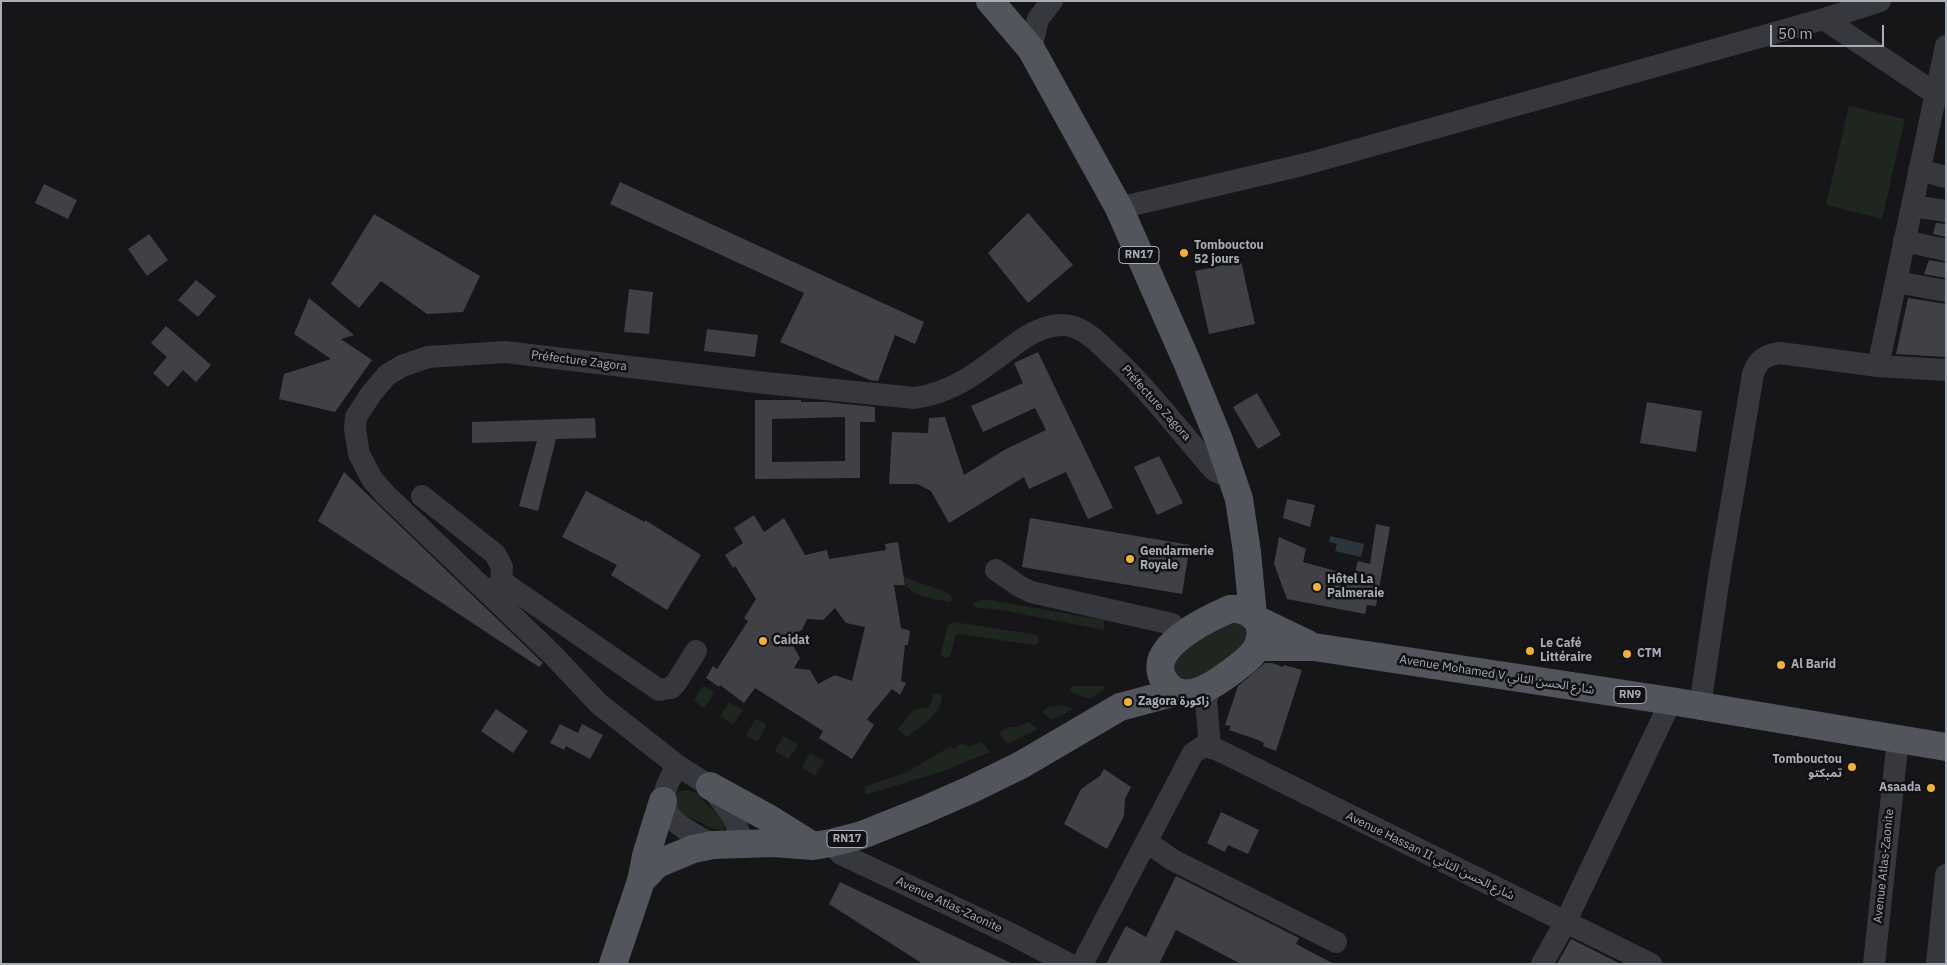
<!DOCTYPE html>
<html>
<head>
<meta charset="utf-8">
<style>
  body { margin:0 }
  #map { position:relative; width:1947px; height:965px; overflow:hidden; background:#161618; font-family:"IBM Plex Sans",sans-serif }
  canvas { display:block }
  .frame { position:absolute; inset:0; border:2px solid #a8adb8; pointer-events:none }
  .scale { position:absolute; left:1770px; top:25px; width:114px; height:22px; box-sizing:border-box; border:2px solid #a8adb8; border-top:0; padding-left:6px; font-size:15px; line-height:18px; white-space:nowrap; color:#a8adb8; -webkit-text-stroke:4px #111113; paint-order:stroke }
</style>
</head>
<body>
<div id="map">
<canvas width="1947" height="965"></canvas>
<div class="frame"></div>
<div class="scale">50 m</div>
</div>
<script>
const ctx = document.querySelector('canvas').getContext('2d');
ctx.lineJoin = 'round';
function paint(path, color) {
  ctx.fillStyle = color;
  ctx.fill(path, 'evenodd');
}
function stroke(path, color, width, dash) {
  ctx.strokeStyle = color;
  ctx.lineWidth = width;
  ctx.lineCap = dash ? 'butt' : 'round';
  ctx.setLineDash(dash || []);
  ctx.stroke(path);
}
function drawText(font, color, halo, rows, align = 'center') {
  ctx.font = font + ' "IBM Plex Sans","Noto Sans Arabic",sans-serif';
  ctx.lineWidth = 5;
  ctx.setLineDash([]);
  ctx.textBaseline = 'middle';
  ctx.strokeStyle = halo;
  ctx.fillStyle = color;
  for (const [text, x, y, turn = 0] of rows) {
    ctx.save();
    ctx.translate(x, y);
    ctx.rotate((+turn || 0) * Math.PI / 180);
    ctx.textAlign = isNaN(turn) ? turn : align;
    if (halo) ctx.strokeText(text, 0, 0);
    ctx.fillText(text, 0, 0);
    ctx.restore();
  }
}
paint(new Path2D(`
  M1849,106L1905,119L1882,219L1826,205Z
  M904,577L946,592L951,596L952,600L948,602C932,598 906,597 904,577Z
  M984,599L1104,620V630L1007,611L974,607V603Z
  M1231,618L1252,629L1242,651L1190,683L1176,678L1172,663L1181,648Z
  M954,622L1038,635L1039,643L1033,645L959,634L956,635L950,656L947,658L940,656L948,625Z
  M703,686L712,690L714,693L706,706L703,708L694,700Z
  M1072,686H1104L1105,689L1090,699L1070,692Z
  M937,693L942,696C940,716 922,725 907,737L898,729L914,709L930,707L933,695Z
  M729,702L743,710L733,725L720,716Z
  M1063,705L1073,709L1052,720L1042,712L1048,707Z
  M756,719L764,723L766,727L759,739L756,741L747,736V733Z
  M1028,722L1038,729L1008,744L999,734C1004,727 1006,727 1015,727C1019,727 1024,724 1028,722Z
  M783,736L798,745L788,759L775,751Z
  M982,742L990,752L946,770L866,795L864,787L907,772L951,746L954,749L960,744L970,746Z
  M810,753L825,761L815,776L802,767Z
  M688,790L696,793L725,823L724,830L714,829L676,811L675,796L680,791Z`), '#1e261f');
paint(new Path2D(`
  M1330,536L1364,544L1361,557L1335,551L1337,544L1329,542Z`), '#2c353c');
paint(new Path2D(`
  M620,182L924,322L915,344L895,335L878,381L870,380L780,342L804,293L610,204Z
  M44,184L77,200L68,219L35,203Z
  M1028,213L1073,265L1028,303L988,253Z
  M374,214L480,276L463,312L427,314L381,281L359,308L331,284Z
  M1936,223L1946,224V237L1933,234Z
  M149,234L168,260L147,276L128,249Z
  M1929,260L1946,263V278L1924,274Z
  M1241,261L1255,324L1209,334L1195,271Z
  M196,280L216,296L198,317L178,300Z
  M629,289L653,292L649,334L624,332Z
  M309,298L354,335L341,339L372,360L335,412L279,399L284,374L331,359L294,334Z
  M1908,298L1946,304V357L1896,354Z
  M166,326L211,365L196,382L183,370L168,387L153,373L167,357L151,343Z
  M707,329L758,335L755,357L704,351Z
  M1038,352L1113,508L1088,519L1066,472L1029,489L1024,477L949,523L931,491L917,484H889L892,432L928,433L929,418L945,417L964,475L1006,449L1046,430L1035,408L983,432L971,406L1023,383L1014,363Z
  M1257,393L1281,435L1258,449L1233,407Z
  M755,400H801V402H826L875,407V422H860V478L755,479ZM845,417V461L772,462V419Z
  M1647,402L1702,411L1696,452L1640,443Z
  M595,418L596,438L556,439L538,511L519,506L537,441L472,443V422Z
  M1159,456L1183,503L1157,515L1134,467Z
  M344,472L543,663L539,667L318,521Z
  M586,491L645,522V520L701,555L667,610L611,575L617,565L562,537Z
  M1287,499L1315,505L1310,527L1283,518Z
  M754,515L764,532L784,518L805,555L827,550L829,559L886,550L885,544L898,542L905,585H894L901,628L910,631L908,645H905L901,681L906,683L900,695L892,689L867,719L874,725L852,759L819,738L823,731L755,688L744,703L720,685L719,687L706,678L713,666L717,669L748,621L744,618L756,599L735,566L733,568L725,555L743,543L734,528ZM835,608L846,623L865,627L852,681L835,675L818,684L810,670L794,668L800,658L788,637L802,630L807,619L823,620Z
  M1030,518L1190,545L1182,594L1022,567Z
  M1376,524L1390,527L1376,606L1367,605L1365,614L1287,599L1274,564L1279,537L1306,549L1303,562L1354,576L1358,561L1370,564Z
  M1265,663H1272L1283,667L1284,665L1302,670L1276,751L1263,746L1264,743L1258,740L1229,730L1231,726L1225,725L1238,686Z
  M496,709L528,731L513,753L481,731Z
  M560,724L578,733L582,724L603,735L590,759L566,746L564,750L550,743Z
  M1104,769L1131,787L1125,799L1124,816L1107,849L1064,824L1081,789L1100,776Z
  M1221,812L1259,830L1248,854L1228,845L1225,852L1207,843Z
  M1176,876L1299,938L1296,944L1334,964H1241L1176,930L1159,964H1106L1126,926L1146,937Z
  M840,882L1013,964H923L829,904Z
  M1571,939L1621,964H1557Z`), '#404145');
stroke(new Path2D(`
  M1824,19L1936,94
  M1031,49L1038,19L1052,1
  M1919,170L1946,177
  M1912,206L1946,211
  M1119,208L1306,164L1824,19L1880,1
  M1904,241L1946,250
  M1896,282L1946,291
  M1878,366L1946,46
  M422,496L495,554L502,567L501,583
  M996,570L1019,586L1031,592L1172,624L1183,634
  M489,593L501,583L507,585L659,690L671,688L676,683L696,651
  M1700,706L1720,571L1753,374C1758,360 1765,355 1780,353L1878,366L1946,370
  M1210,747L1206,700L1211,685
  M678,766C645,812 676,824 713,845
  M1147,842L1173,860L1336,942
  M831,843L841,854L1011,934L1069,964
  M743,844L734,818L710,786L678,766L599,704L552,654L385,494L372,479L359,454L355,429L356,417L371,394L387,375L402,366L428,357L505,352L765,383L915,398C961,391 987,364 1024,338C1038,329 1058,321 1074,327C1088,332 1098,342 1108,352C1148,388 1179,431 1215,471L1222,474L1230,473
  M1082,964L1193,753L1204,746L1218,750L1651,964
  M1542,964L1565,923L1671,701
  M1874,964L1898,739
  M1937,964L1946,875`), '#37383d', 22);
stroke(new Path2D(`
  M990,1L1031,49L1119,208L1187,362L1219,440L1239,499L1247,552L1253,616
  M1260,628C1263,646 1252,656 1239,666C1221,680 1185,709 1166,683C1160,676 1159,666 1162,658C1172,636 1209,618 1230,609H1237L1248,612L1256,619L1308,644
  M1258,647H1314L1671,701L1946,747
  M710,786L770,819L810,844
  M641,881L646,856L663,801
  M613,964L641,881L657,864L693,849L713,845L774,843L813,846L831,843L862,835L922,811L972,789L1021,765L1120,707L1176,692`), '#53555c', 28);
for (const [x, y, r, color] of [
  [1184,253,5,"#f2b134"],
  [1130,559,5,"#f2b134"],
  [1317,587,5,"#f2b134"],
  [763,641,5,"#f2b134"],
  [1530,651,5,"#f2b134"],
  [1627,654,5,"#f2b134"],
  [1781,665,5,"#f2b134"],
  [1128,702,5,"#f2b134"],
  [1852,767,5,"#f2b134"],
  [1931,788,5,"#f2b134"]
]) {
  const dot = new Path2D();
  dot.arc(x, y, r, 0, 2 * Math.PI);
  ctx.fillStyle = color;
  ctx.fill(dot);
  stroke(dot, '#111113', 2);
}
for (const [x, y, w] of [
  [1139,255,40],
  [1630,695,32],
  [847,839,40]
]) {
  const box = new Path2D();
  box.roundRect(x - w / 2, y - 8.5, w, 17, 4);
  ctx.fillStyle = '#111113';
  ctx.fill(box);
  stroke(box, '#a8adb8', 1);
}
drawText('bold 11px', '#a8adb8', null, [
  ["RN17",1139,255],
  ["RN9",1630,695],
  ["RN17",847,839]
]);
drawText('bold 12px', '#a8adb8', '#111113', [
  ["Tombouctou",1194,246],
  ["52 jours",1194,260],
  ["Gendarmerie",1140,552],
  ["Royale",1140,566],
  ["Hôtel La",1327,580],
  ["Palmeraie",1327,594],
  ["Caidat",773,641],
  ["Le Café",1540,644],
  ["Littéraire",1540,658],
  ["CTM",1637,654],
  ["Al Barid",1791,665],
  ["Zagora زاكورة",1138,702],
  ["Tombouctou",1842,760,"right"],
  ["تمبكتو",1842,774,"right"],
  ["Asaada",1921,788,"right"]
], 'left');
drawText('12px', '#a8adb8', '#111113', [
  ["Préfecture Zagora",579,361,7],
  ["Préfecture Zagora",1156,403,48],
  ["Avenue Mohamed V شارع الحسن الثاني",1497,675,9],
  ["Avenue Hassan II شارع الحسن الثاني",1430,856,26],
  ["Avenue Atlas-Zaonite",1884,866,-84],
  ["Avenue Atlas-Zaonite",949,905,25]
]);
</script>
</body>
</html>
